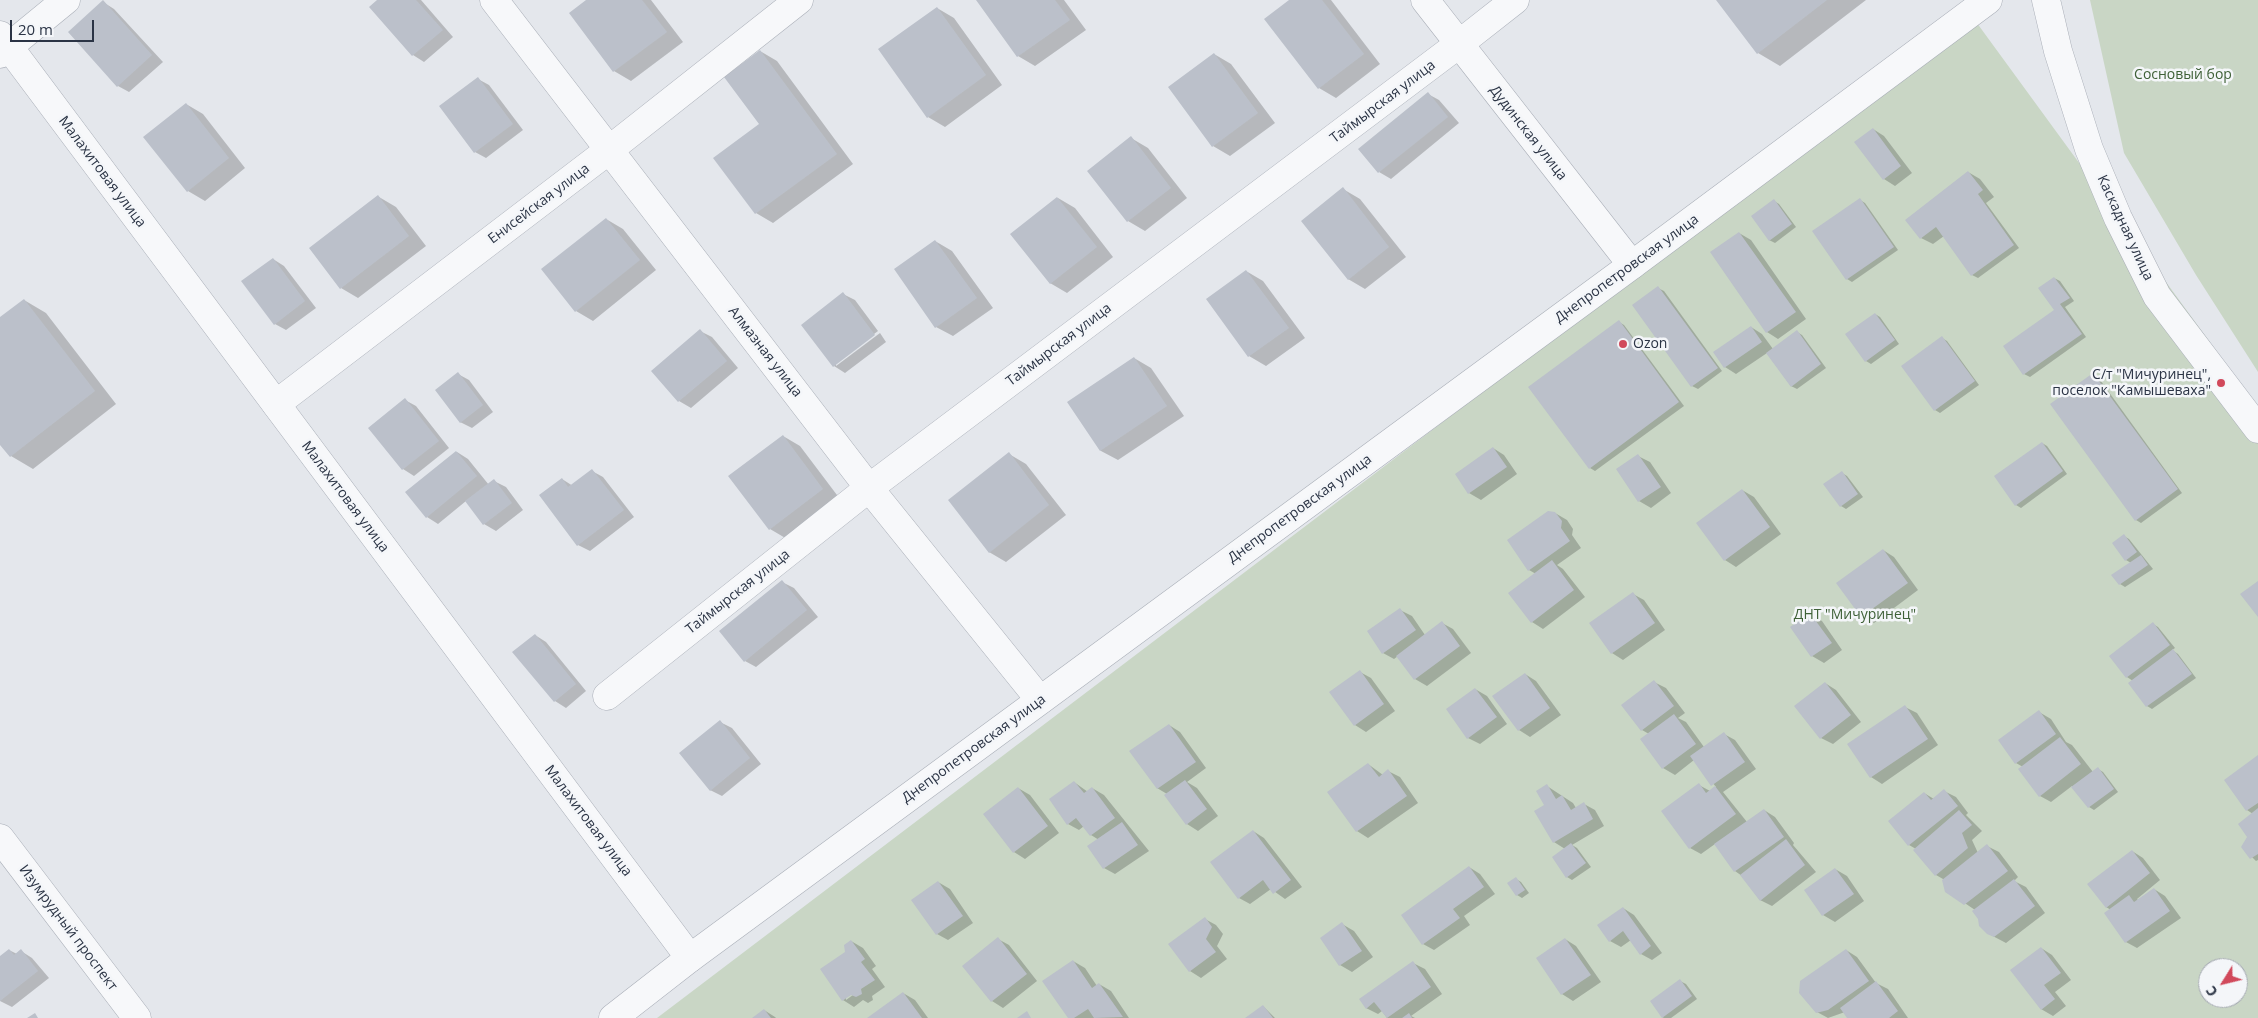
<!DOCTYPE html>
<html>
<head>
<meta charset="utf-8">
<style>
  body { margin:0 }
  #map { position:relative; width:2258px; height:1018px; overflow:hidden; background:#e4e7ec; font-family:"Open Sans",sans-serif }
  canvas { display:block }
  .north { position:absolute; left:2198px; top:958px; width:50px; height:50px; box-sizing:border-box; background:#f4f6f9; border:1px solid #a4a8b1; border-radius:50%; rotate:234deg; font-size:14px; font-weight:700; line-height:20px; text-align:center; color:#2b3445 }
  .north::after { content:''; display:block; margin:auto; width:18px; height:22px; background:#d1495b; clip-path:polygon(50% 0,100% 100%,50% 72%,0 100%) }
  .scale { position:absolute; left:10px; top:20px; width:84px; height:22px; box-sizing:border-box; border:2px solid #2b3445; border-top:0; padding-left:6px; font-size:15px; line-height:18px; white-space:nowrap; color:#2b3445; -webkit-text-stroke:4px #f4f6f9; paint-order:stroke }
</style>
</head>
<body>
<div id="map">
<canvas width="2258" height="1018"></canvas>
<div class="north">С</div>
<div class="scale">20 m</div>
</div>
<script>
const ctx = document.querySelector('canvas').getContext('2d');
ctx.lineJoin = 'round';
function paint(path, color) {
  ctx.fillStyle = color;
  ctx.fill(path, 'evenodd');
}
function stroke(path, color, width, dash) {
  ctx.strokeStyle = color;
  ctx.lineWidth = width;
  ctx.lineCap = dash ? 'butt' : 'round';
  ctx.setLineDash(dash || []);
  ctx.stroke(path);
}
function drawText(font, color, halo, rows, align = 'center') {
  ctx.font = font + ' "Open Sans",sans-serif';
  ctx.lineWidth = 5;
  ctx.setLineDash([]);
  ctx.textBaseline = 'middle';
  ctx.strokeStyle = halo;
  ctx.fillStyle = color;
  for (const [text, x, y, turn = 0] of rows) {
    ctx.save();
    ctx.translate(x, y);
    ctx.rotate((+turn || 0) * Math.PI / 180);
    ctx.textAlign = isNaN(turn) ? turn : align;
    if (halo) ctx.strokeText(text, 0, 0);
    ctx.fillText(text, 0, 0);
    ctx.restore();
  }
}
paint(new Path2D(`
  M2090,0H2258V372L2196,275L2124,153Z
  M1974,19L2258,408V1018H657ZM2208,968H2238V998H2208Z`), '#c9d6c5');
paint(new Path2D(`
  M378,0H421L453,37L424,62L413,55L370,7Z
  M589,0H651L683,42L631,81L614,71L571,14Z
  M978,0H1064L1086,30L1035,66L1018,56Z
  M1291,0H1331L1380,64L1336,98L1319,88Z
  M1717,0H1866L1780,66L1758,53Z
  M103,2L114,9L163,62L129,92L118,86Z
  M937,8L954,18L1002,85L945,127L928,117Z
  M760,51L777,61L853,164L773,223L756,213L761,124Z
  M1214,54L1231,64L1275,123L1230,156L1213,146Z
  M478,79L489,85L523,130L486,158L475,152Z
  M1428,94L1439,100L1459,123L1391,179L1379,172Z
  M186,104L203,114L245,168L205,201L188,191Z
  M1873,129L1884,136L1912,173L1895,186L1884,179Z
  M1131,138L1148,148L1187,198L1145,231L1128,221L1089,171Z
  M1968,172L1980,179L1994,197L1986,203L2019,248L1978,278L1972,275L1944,236L1933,244L1921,238Z
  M1343,189L1360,199L1406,257L1365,289L1348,279Z
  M379,197L396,207L426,246L358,298L341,288Z
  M1058,198L1075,208L1113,257L1067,293L1050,283Z
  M1860,200L1865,203L1898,250L1852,282L1847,279Z
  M1774,201L1779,204L1796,227L1775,243L1769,240Z
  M606,219L623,229L656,270L593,321L576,311Z
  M1739,233L1751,240L1806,319L1778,339L1767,332Z
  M935,241L952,251L993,308L953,336L936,327Z
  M273,259L284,266L316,308L286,330L275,324Z
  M1246,271L1263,281L1305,338L1266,366L1249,356L1208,299Z
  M2054,278L2060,281L2074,301L2065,307L2086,337L2030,377L2024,374L2056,310Z
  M1658,288L1664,291L1722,371L1698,389L1692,386Z
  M843,294L855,300L878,331L836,363V366L880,333L886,342L845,373L834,366Z
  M24,300L46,313L116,404L33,469L11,456L0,443V319Z
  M1875,314L1880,317L1899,344L1871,364L1866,361Z
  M1619,322L1624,325L1684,406L1595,471L1590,468Z
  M1751,327L1762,334L1773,349L1797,332L1802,335L1826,368L1797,389L1791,386L1767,353L1736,374L1725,367L1715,352Z
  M700,331L712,337L738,368L691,408L679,401L653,371Z
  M1942,338L1947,341L1979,385L1940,413L1935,410Z
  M1134,358L1151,368L1184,416L1118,460L1101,451L1069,402Z
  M458,374L469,380L493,412L472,428L460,422Z
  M2093,374L2098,377L2182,493L2141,523L2136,520Z
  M405,400L416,406L449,448L414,476L403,469Z
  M783,436L800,446L840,499L787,539L770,529Z
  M2042,443L2047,446L2067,474L2021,508L2016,505Z
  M1493,448L1504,455L1517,474L1481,500L1469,493Z
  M457,452L468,459L489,485L494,481L506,487L523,510L496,531L484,524L466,501L438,524L427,517Z
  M1009,454L1026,464L1066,515L1006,562L989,552Z
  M1638,456L1650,462L1671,493L1651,508L1639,501Z
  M592,471L603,477L634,517L590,551L578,545L562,479L573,486Z
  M1842,473L1847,476L1863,497L1846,509L1841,506Z
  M1742,490L1754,497L1781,534L1736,567L1725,560Z
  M1555,513L1567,520L1573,529L1572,535L1581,548L1557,565L1563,569L1585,597L1543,629L1532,622L1536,574L1529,570Z
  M2124,536L2129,539L2153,569L2125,587L2120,584L2131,563L2126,560Z
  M1883,550L1894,557L1918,590L1874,623L1862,616Z
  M782,582L794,588L818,617L756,667L745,661Z
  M1633,594L1644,600L1665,630L1623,660L1612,653Z
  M1400,610L1412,616L1425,635L1442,623L1453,629L1471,653L1427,686L1415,679L1398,656L1394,659L1383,653Z
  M1810,614L1822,621L1842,650L1824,663L1812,656L1792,627Z
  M2153,624L2158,627L2175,648L2172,650L2178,654L2196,678L2152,709L2147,706L2133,681L2127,677L2111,656Z
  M535,635L546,642L586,691L566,708L555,701Z
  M1360,672L1371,678L1395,711L1366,732L1355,725Z
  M1525,674L1536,681L1561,715L1530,737L1519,730Z
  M1654,682L1666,688L1685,713L1678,718L1686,722L1704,747L1724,734L1735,740L1756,769L1723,792L1747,822L1764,810L1775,817L1794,843L1793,845L1816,872L1772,906L1760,900L1742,876L1735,871L1715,844L1701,854L1690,848L1699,785L1710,791L1716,787L1694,760L1675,775L1663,768L1649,734L1642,730Z
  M1825,683L1836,690L1861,722L1833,744L1821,738Z
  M1475,689L1487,696L1507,724L1480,744L1468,738Z
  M1905,707L1917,713L1938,745L1882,784L1871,777Z
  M2039,712L2051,719L2066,742L2072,745L2093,772L2098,769L2103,772L2118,792L2094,810L2089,807L2072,786L2051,802L2040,796L2023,767L2016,763Z
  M720,722L732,728L761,764L722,796L710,790Z
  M1169,725L1180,732L1206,768L1187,782L1197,788L1218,816L1198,831L1187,824L1167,794L1157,788Z
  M2258,757V860L2256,861L2242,847L2249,837L2253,814L2247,810Z
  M1368,764L1383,775L1388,771L1400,777L1418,803L1368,838L1357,831Z
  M1074,782L1088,792L1092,788L1104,795L1149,851L1115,874L1104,868L1099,840L1091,835L1084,826L1079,830L1068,824Z
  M1547,786L1573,803L1576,808L1584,804L1595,810L1604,826L1572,845L1577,848L1591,867L1572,880L1567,877L1565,849L1554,842L1546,806Z
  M1018,788L1030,795L1059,833L1025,859L1014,852L985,814Z
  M1944,791L1956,797L1968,813L1966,815L1982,831L1972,840L1978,853L1987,846L1999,852L2018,877L2014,881L2026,887L2045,913L2006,943L1987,933L1975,910L1947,891L1943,879L1936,875L1916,849L1909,845L1924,793L1934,799Z
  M1253,831L1264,838L1302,887L1285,899L1271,889L1250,904L1239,898Z
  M2132,851L2143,858L2160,880L2137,899L2138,900L2154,889L2165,896L2181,918L2137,948L2126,942L2111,910L2106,907Z
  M1469,867L1480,874L1495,894L1464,916L1470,925L1434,950L1423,944Z
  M1835,869L1847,876L1864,901L1835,922L1823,915Z
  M1516,879L1521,882L1529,893L1522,898L1517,895Z
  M938,882L950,889L973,923L948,940L937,934Z
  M1623,908L1634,915L1662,953L1652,960L1641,954L1631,940L1621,947L1610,941Z
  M1205,919L1216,925L1223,934L1217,946L1227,959L1201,978L1190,971Z
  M1342,924L1354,931L1373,957L1352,972L1340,965L1322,938Z
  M998,939L1009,945L1037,981L1003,1008L992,1001Z
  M1565,939L1576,946L1601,982L1573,1001L1562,994Z
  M851,941L863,948L876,966L872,969L885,987L872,996L873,1000L868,1003L863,1000L854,1007L843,1000L846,953ZM857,992L846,1000V997Z
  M2041,948L2052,955L2071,980L2055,992L2066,1006L2053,1016L2041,1009Z
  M9,950L17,954L21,951L32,958L49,978L12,1007L0,1001V957Z
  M1846,950L1857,957L1876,983L1888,989L1908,1018H1849L1845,1012L1828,1018L1817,1012Z
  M1073,961L1085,968L1097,986L1099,984L1111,991L1129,1018H1069Z
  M1413,963L1425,969L1442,994L1411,1016L1415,1018H1387L1382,1011L1378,1014L1366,1008Z
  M1680,981L1686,984L1697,999L1671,1018H1664L1662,1017Z
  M903,993L915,1000L928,1018H869Z
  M1263,1006L1275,1018H1247Z
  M764,1010L775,1017L776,1018H754Z`), '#0003');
paint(new Path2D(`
  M103,0L152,55L117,87L68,32Z
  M377,0H416L443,30L412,56L369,7Z
  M586,0H642L667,32L613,72L569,13Z
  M976,0H1055L1070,20L1017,57Z
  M1289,0H1322L1364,54L1318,89L1264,19Z
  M1716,0H1827L1757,54Z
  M937,7L986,75L927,118L878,49Z
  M760,50L837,154L755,214L713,158L759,124L724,77Z
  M1214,53L1258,113L1212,147L1168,87Z
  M478,77L513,124L474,153L439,106Z
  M1428,92L1448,117L1378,173L1358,149Z
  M186,103L229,158L187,192L143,137Z
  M1873,128L1901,166L1883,180L1854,142Z
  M1131,136L1171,188L1127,222L1087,171Z
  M1968,171L1983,190L1978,194L2014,245L1971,276L1936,227L1920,239L1905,220Z
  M1343,187L1389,247L1348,280L1301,221Z
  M378,195L409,236L340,289L309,248Z
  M1057,197L1097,247L1050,284L1010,234Z
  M1860,198L1894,247L1846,280L1812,231Z
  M1774,199L1792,224L1769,241L1751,216Z
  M606,218L640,260L575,312L541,269Z
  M1739,232L1796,312L1766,333L1710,252Z
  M935,240L977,298L935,328L894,269Z
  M273,258L305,301L274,325L241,281Z
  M1246,270L1289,328L1248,357L1206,299Z
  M2054,277L2070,298L2060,304L2082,334L2023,375L2003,346L2054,310L2038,288Z
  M1658,286L1718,368L1691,387L1632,305Z
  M843,292L875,335L833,367L801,325Z
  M24,299L95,391L10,457L0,445V317Z
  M1875,313L1895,340L1865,362L1845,334Z
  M1619,320L1679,402L1589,469L1528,387Z
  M1751,326L1762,342L1724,368L1713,352Z
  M700,329L727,361L678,402L651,371Z
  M1797,330L1821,364L1791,387L1766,353Z
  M1942,336L1975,381L1934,411L1901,366Z
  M1134,357L1167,406L1100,451L1067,402Z
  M458,372L483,405L460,423L435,390Z
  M2093,373L2178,489L2135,521L2050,404Z
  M405,398L439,441L402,470L368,428Z
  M783,435L823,489L769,530L728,476Z
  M2042,442L2063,471L2015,506L1994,476Z
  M1493,447L1507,467L1468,494L1455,474Z
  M456,451L477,476L426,518L405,492Z
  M1009,452L1049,505L989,553L948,500Z
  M1638,454L1661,487L1638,502L1616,469Z
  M592,469L624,510L577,546L539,495L562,478L568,487Z
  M1842,471L1858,494L1840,507L1823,484Z
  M494,479L512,503L483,525L465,501Z
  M1742,489L1770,527L1724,561L1696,523Z
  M1548,511L1555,512L1562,521L1561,528L1570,541L1528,571L1507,540Z
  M2124,534L2137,552L2125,561L2112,543Z
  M1883,549L1908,583L1861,617L1836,583Z
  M2141,555L2148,565L2119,585L2111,575Z
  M1552,560L1574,590L1531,623L1508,593Z
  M782,580L807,610L744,662L719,631Z
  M2258,581V617L2240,594Z
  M1633,592L1655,623L1611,654L1589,623Z
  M1400,608L1416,630L1382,654L1367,631Z
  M1810,613L1832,643L1811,657L1790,627Z
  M1442,621L1460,646L1414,680L1396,656Z
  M2153,622L2170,645L2126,678L2109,656Z
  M535,634L576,684L554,702L512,652Z
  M2173,649L2192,674L2146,707L2128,683Z
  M1360,670L1384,704L1354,726L1329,692Z
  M1525,673L1550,708L1518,731L1492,696Z
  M1654,680L1674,706L1641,731L1621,705Z
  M1825,682L1851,715L1820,739L1794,706Z
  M1475,688L1497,717L1467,739L1446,709Z
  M1905,705L1928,739L1870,778L1847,744Z
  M2039,710L2056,734L2015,764L1998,740Z
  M1674,714L1696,744L1662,769L1640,739Z
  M720,720L750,758L710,791L679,753Z
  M1169,724L1196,762L1157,789L1129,751Z
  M1724,732L1745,762L1711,786L1690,756Z
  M2060,737L2081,764L2039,797L2018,769Z
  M2258,755V803L2246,811L2224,780Z
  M1368,763L1379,777L1388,769L1407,796L1356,832L1327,792Z
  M2098,767L2114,789L2088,808L2071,787Z
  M1185,780L1207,809L1186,825L1164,795Z
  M1074,781L1084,793L1092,787L1115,818L1090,836L1076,818L1067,825L1049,799Z
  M1699,783L1706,793L1715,786L1736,814L1689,849L1661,811Z
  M1547,784L1556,799L1562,795L1571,810L1584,802L1593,819L1553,843L1534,811L1544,805L1536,791Z
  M1018,787L1048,826L1013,853L983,814Z
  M1944,789L1958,806L1908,846L1888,821L1924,792L1931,800Z
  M2258,808V854L2250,859L2241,847L2247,837L2238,824Z
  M1764,809L1784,837L1734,872L1714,844Z
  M1959,810L1972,825L1962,833L1968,848L1935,876L1913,850Z
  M1122,822L1138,845L1103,869L1087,846Z
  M1253,830L1291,880L1273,894L1263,880L1238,899L1210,862Z
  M1786,839L1805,865L1760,901L1740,875Z
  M1571,843L1586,863L1566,878L1552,857Z
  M1987,844L2008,871L1964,905L1945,892L1942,880Z
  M2132,850L2150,873L2106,908L2087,884Z
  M1469,866L1484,887L1453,909L1460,918L1422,945L1401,915Z
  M1835,868L1854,894L1822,916L1804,890Z
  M1516,877L1525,890L1516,896L1507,883Z
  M2014,879L2035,906L1994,937L1987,934L1979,926L1978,919L1972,911Z
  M938,881L963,916L936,935L911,900Z
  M2154,888L2170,911L2125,943L2104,913L2129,895L2134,902Z
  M1623,907L1651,946L1640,955L1623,931L1609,942L1597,925Z
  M1205,917L1212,927L1206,939L1216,952L1189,972L1168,944Z
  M1342,922L1362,951L1339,966L1320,938Z
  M998,937L1027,974L991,1002L962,966Z
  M1565,938L1591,975L1561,995L1536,958Z
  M851,940L865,959L861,962L875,980L861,989L862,994L856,997L851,995L842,1001L820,969L845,952L844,945Z
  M2041,947L2061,973L2044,985L2055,999L2041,1010L2010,970Z
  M9,949L14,955L21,949L38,971L0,1001V956Z
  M1846,949L1869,981L1828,1010L1816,1013L1799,993L1800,981Z
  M1073,960L1092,988L1099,983L1123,1017L1094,1018L1088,1009L1074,1018H1068L1042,981Z
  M1413,961L1431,987L1387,1018L1374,1002L1366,1009L1359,999Z
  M1680,979L1692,996L1662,1018L1650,1001Z
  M1876,981L1898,1011L1889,1018H1847L1840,1008Z
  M903,992L922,1018H867Z
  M1263,1005L1273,1018H1245Z
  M764,1009L771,1018H752Z
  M1027,1011L1031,1018H1017Z
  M35,1013L38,1018H27Z
  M1409,1013L1412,1018H1402Z`), '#bbc0ca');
const minor = new Path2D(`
  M494,0L869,488L1040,700
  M1425,0L1632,265
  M0,54L66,0
  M276,404L609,150L799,0
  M607,696L869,488L1459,44L1515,0
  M0,838L137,1018
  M613,1018L690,958`);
const tertiary = new Path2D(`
  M2046,0L2058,51L2089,149L2118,218L2157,296L2258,429
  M0,35L690,958L1632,265L1988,0`);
stroke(minor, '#a9aeb7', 29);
stroke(tertiary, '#a9aeb7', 29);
stroke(minor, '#f7f8fa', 28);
stroke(tertiary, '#f7f8fa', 28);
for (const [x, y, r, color] of [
  [1623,344,5,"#d1495b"],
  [2221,383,5,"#d1495b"]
]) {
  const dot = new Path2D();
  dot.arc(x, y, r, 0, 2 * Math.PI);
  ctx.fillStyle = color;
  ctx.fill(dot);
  stroke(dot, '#f4f6f9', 2);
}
drawText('14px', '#3f6138', '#f4f6f9', [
  ["Сосновый бор",2183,75],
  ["ДНТ \"Мичуринец\"",1855,615]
]);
drawText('14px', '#2b3445', '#f4f6f9', [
  ["Таймырская улица",1383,102,-37],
  ["Дудинская улица",1528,133,52],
  ["Малахитовая улица",102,172,53],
  ["Енисейская улица",539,204,-37],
  ["Каскадная улица",2125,228,65],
  ["Днепропетровская улица",1627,269,-36],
  ["Таймырская улица",1059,345,-37],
  ["Алмазная улица",765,352,52],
  ["Малахитовая улица",345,497,53],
  ["Днепропетровская улица",1300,509,-36],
  ["Таймырская улица",738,592,-38],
  ["Днепропетровская улица",974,749,-36],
  ["Малахитовая улица",588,821,53],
  ["Изумрудный проспект",68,928,53]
]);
drawText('14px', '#2b3445', '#f4f6f9', [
  ["Ozon",1633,344],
  ["С/т \"Мичуринец\",",2211,375,"right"],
  ["поселок \"Камышеваха\"",2211,391,"right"]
], 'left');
</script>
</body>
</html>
